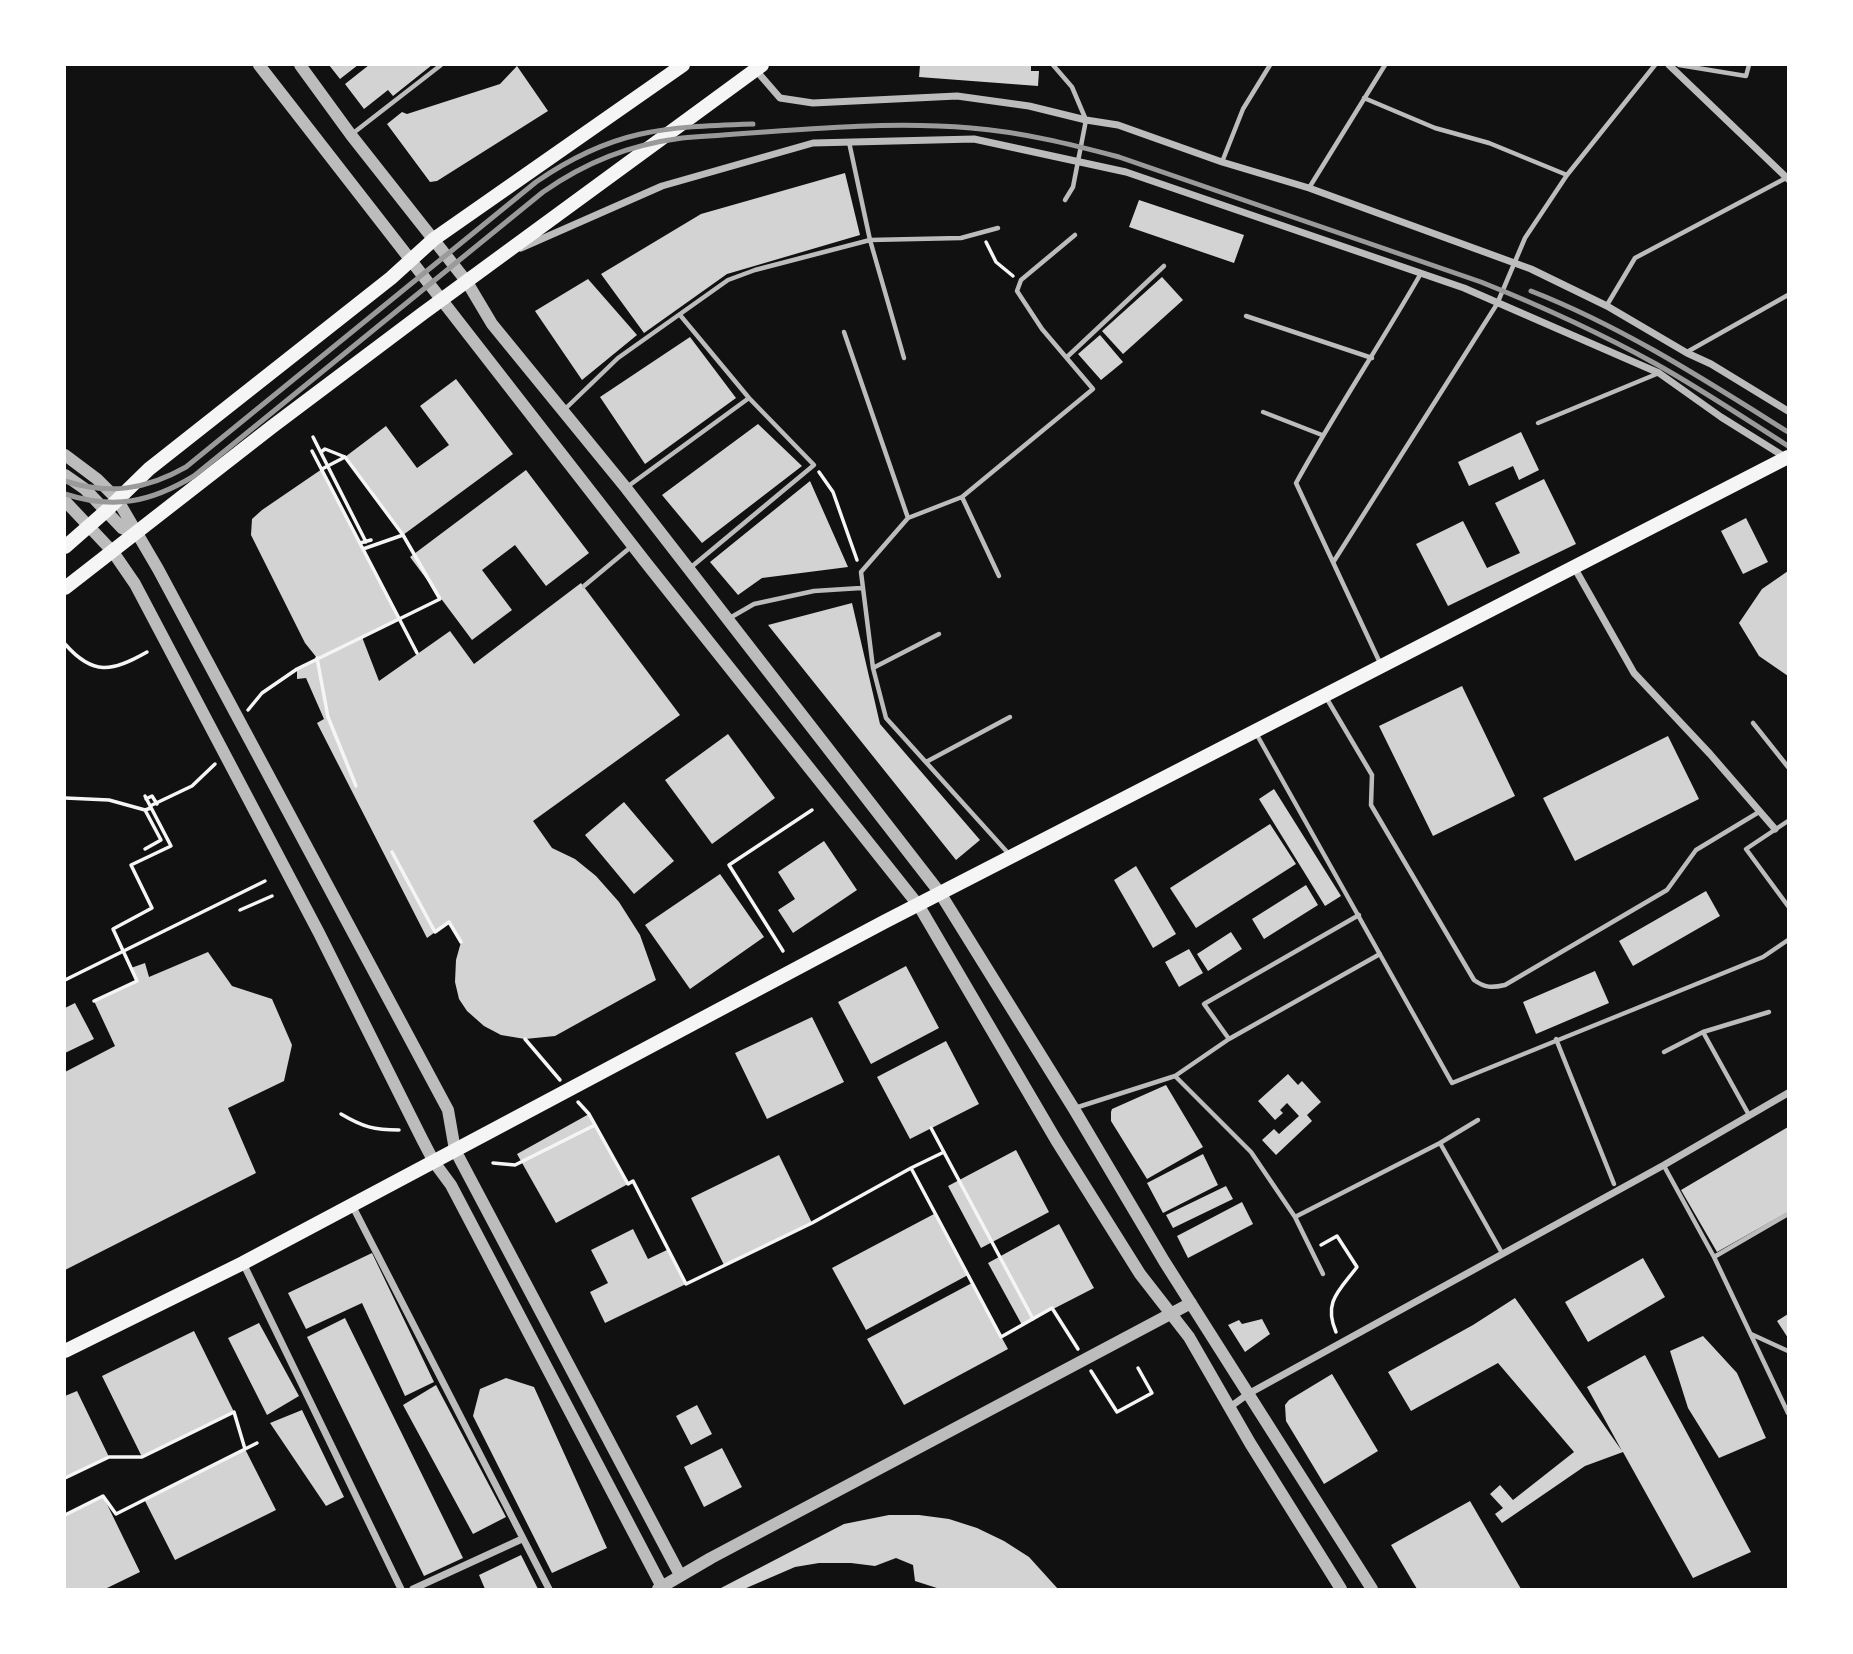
<!DOCTYPE html>
<html>
<head>
<meta charset="utf-8">
<style>
  body { margin:0 }
  #map { position:relative; width:1853px; height:1654px; overflow:hidden; background:#111; font-family:Karla,sans-serif }
  canvas { display:block }
  .frame { position:absolute; inset:0; border:66px solid #fff; pointer-events:none }
</style>
</head>
<body>
<div id="map">
<canvas width="1853" height="1654"></canvas>
<div class="frame"></div>
</div>
<script>
const ctx = document.querySelector('canvas').getContext('2d');
ctx.lineJoin = 'round';
function paint(path, color) {
  ctx.fillStyle = color;
  ctx.fill(path, 'evenodd');
}
function stroke(path, color, width, dash) {
  ctx.strokeStyle = color;
  ctx.lineWidth = width;
  ctx.lineCap = dash ? 'butt' : 'round';
  ctx.setLineDash(dash || []);
  ctx.stroke(path);
}
paint(new Path2D(`
  M329,65H358L340,79Z
  M369,65H432L393,96L388,90L364,109L345,84Z
  M920,65H1031V71H1039L1038,86L919,77Z
  M517,66L548,111L437,181L430,182L387,124L402,112L407,114L500,84Z
  M845,173L860,235L727,274L644,333L601,274L701,214Z
  M1139,200L1244,235L1234,263L1129,227Z
  M1162,277L1183,300L1123,354L1102,331Z
  M588,279L637,335L582,380L535,311Z
  M1100,335L1123,362L1101,380L1078,354Z
  M690,337L736,398L645,464L600,397Z
  M456,379L513,454L403,535L345,457L386,426L417,468L449,445L420,406Z
  M758,424L802,466L702,543L662,495Z
  M1521,432L1539,470L1519,480L1513,466L1469,486L1458,462Z
  M322,469L399,618L362,637L379,681L450,631L474,664L581,583L680,715L533,821L552,848L575,859L596,876L619,902L640,935L656,980L555,1036L525,1039L501,1035L484,1026L467,1011L459,999L455,982L456,960L461,942L449,922L427,938L317,723L324,719L306,678L297,679V669L317,658L305,643L251,535L252,519L262,510Z
  M526,470L589,553L546,586L515,545L482,570L512,610L472,640L410,557Z
  M1544,479L1576,544L1448,606L1416,544L1463,521L1487,568L1520,553L1495,503Z
  M810,481L848,567L762,578L738,595L710,562Z
  M1746,518L1768,562L1743,574L1721,531Z
  M1788,571V676L1759,656L1739,623L1762,589Z
  M852,603L880,724L980,840L956,860L768,625Z
  M1462,686L1515,796L1433,836L1379,726Z
  M728,734L775,798L712,844L665,780Z
  M1668,736L1699,799L1575,861L1543,798Z
  M1274,789L1341,896L1325,906L1259,799Z
  M624,802L674,861L634,894L585,835Z
  M1270,824L1296,864L1196,928L1170,888Z
  M824,841L857,890L793,933L778,910L795,899L778,872Z
  M1136,866L1176,934L1153,948L1114,880Z
  M720,874L764,937L690,989L645,925Z
  M1306,885L1318,905L1264,939L1252,919Z
  M1706,891L1720,916L1633,966L1619,941Z
  M1231,932L1242,949L1208,971L1197,954Z
  M1189,949L1203,973L1179,987L1165,962Z
  M208,952L232,986L272,999L292,1045L284,1081L228,1108L256,1173L65,1270V1072L115,1046L94,1001L137,981L131,968L145,963L149,977Z
  M906,966L939,1028L871,1064L838,1002Z
  M1595,971L1609,1003L1536,1034L1523,1002Z
  M75,1003L94,1039L65,1053V1008Z
  M812,1017L844,1082L767,1119L735,1053Z
  M946,1041L979,1104L910,1139L877,1077Z
  M1288,1074L1298,1085L1302,1081L1321,1102L1307,1115L1312,1121L1276,1155L1262,1140L1274,1129L1279,1134L1299,1116L1287,1103L1280,1110L1283,1113L1275,1120L1258,1101Z
  M1166,1085L1203,1147L1147,1179L1111,1121V1112L1112,1109Z
  M589,1114L628,1184L556,1223L517,1154Z
  M1788,1127V1212L1717,1252L1681,1190Z
  M1016,1150L1049,1212L981,1248L948,1186Z
  M1203,1154L1218,1185L1163,1213L1147,1183Z
  M779,1155L812,1223L724,1265L691,1198Z
  M1226,1186L1233,1199L1173,1228L1166,1215Z
  M1242,1202L1253,1224L1188,1258L1177,1236Z
  M934,1214L968,1275L866,1330L832,1268Z
  M1059,1224L1094,1288L1022,1325L988,1263Z
  M633,1229L648,1259L669,1249L686,1284L605,1323L590,1292L608,1283L591,1250Z
  M372,1253L434,1382L405,1396L362,1303L306,1329L288,1293Z
  M1643,1258L1665,1297L1588,1342L1565,1302Z
  M972,1283L1008,1349L904,1405L867,1339Z
  M1515,1298L1622,1451L1587,1387L1645,1355L1751,1552L1693,1578L1623,1452L1585,1466L1502,1523L1495,1514L1503,1508L1490,1494L1500,1485L1513,1500L1574,1452L1498,1363L1411,1411L1388,1372L1473,1325Z
  M1788,1314V1338L1777,1321Z
  M345,1318L463,1558L424,1576L307,1337Z
  M1262,1319L1270,1334L1245,1352L1228,1325L1239,1320L1242,1324Z
  M259,1323L299,1396L267,1415L228,1338Z
  M194,1331L234,1412L142,1457L102,1376Z
  M1703,1336L1737,1373L1766,1438L1719,1458L1688,1408L1670,1351Z
  M1332,1374L1378,1451L1324,1484L1286,1421L1285,1405L1289,1400Z
  M506,1378L534,1387L607,1548L552,1573L473,1416L480,1389Z
  M436,1385L506,1517L473,1534L403,1405Z
  M77,1391L109,1457L65,1478V1396Z
  M697,1405L712,1434L691,1445L676,1416Z
  M302,1410L344,1497L326,1506L270,1423Z
  M722,1448L742,1487L704,1507L684,1467Z
  M245,1449L276,1510L175,1560L144,1499Z
  M103,1496L140,1572L105,1589H65V1515Z
  M1470,1501L1521,1589H1417L1391,1545Z
  M889,1515H919L949,1519L977,1528L1004,1541L1029,1557L1058,1589H940L915,1581L913,1565L896,1558L875,1566L851,1563H819L795,1567L744,1589H719L844,1524Z
  M521,1555L538,1589H485L479,1575Z`), '#d3d3d3');
stroke(new Path2D(`
  M986,242L996,262L1013,276
  M313,437L366,542
  M312,451L417,653
  M321,452L325,449L345,457
  M819,472L833,492L857,560
  M360,543L371,540
  M363,549L403,535
  M65,644C93,676 112,672 147,652
  M317,658L328,717L356,786
  M248,710L262,693L297,669L440,599L403,535L345,457L322,469
  M65,798L109,800L145,810L151,808
  M146,799L152,796L157,804
  M150,806L192,786L215,764
  M145,810L161,840L145,849
  M392,852L435,932L449,922L461,942
  M240,910L272,896
  M783,951L729,865L812,810
  M65,980L265,881
  M94,1001L137,981L113,929L152,908L131,865L171,846L145,796
  M525,1039L560,1080
  M578,1102L589,1114L628,1184L633,1181L686,1284L812,1223L911,1168L1001,1337L1052,1308L1078,1349
  M341,1114C363,1127 374,1130 399,1130
  M931,1128L1033,1319
  M493,1163L515,1165L595,1125
  M911,1168L944,1152
  M1321,1245L1337,1236L1357,1267C1339,1291 1323,1302 1336,1332
  M1091,1371L1117,1412L1152,1393L1138,1368
  M65,1478L109,1457H142L234,1412L245,1449
  M65,1515L103,1496L116,1514L257,1443`), '#f5f5f5', 3.5);
stroke(new Path2D(`
  M1053,65L1072,87L1086,120L1073,187L1065,200
  M1679,65L1746,76L1749,65
  M1364,98L1435,128L1489,143L1567,175
  M352,134L441,65
  M849,142L870,240L904,358
  M1222,162L1243,109L1270,65
  M1309,188L1385,65
  M1607,305L1635,258L1786,178
  M680,315L749,398L814,465L690,568
  M1246,316L1372,358
  M844,332L908,518
  M1687,352L1788,295
  M1067,357L1164,266
  M564,410L618,358L728,280L755,270L870,240L961,238L998,228
  M1263,412L1322,435
  M1538,423L1659,373
  M627,487L749,398
  M962,497L999,576
  M1334,561L1497,304L1525,238L1567,175L1655,65
  M584,586L632,546
  M728,619L754,604L814,591L861,588
  M1381,665L1296,483C1335,412 1380,345 1420,275
  M873,668L939,634
  M1327,699L1372,775L1371,805L1474,980C1485,988 1492,988 1505,985L1667,890L1696,850L1759,812
  M1753,723L1788,767
  M1257,735L1452,1083L1763,957L1788,940
  M926,762L1010,717
  M1788,821L1746,849L1788,906
  M1008,853L886,718L873,668L861,572L908,518L962,497L1093,389L1042,329L1017,291L1021,280L1075,235
  M1703,1032L1749,1115
  M1229,1039L1204,1004L1359,915
  M1556,1039L1614,1184
  M1664,1052L1703,1032L1769,1012
  M1175,1076L1251,1152L1295,1217L1323,1274
  M1075,1108L1175,1076L1229,1039L1380,954
  M1440,1143L1502,1253
  M1664,1166L1714,1257L1788,1413
  M1295,1217L1440,1143L1478,1120
  M1714,1257L1788,1214
  M1751,1334L1788,1351`), '#bcbcbc', 4.5);
stroke(new Path2D(`
  M1669,65L1788,179
  M754,68L780,98L813,103L957,96L1029,106L1086,120L1118,125L1222,162L1309,188L1531,269L1607,306L1687,353L1711,364L1788,411
  M521,248L662,186L813,143L974,139L1126,172L1464,288L1659,373L1721,417L1785,457
  M1574,567L1634,673L1710,754L1775,829
  M352,1205L549,1589
  M243,1263L401,1589
  M1230,1407L1248,1394L1664,1165L1788,1093
  M413,1589L522,1539`), '#bcbcbc', 7);
stroke(new Path2D(`
  M259,65L647,564L919,906L1056,1140L1140,1274L1189,1337L1250,1443L1341,1589
  M300,65L351,135L467,282L492,324L626,488L940,893L1074,1109L1164,1261L1372,1589
  M65,455L97,479L117,499L158,569L448,1110L455,1150L680,1575
  M65,475L85,489L122,528L136,533
  M65,501L113,552L135,584L319,933L422,1139L434,1162L451,1185L662,1587
  M658,1589L711,1558L1191,1303`), '#bcbcbc', 12);
stroke(new Path2D(`
  M65,547L106,511L149,469L391,278L434,239L683,65
  M65,588L273,426L422,314L762,65
  M65,1351L243,1263L884,922L1788,457`), '#f5f5f5', 14);
stroke(new Path2D(`
  M1531,291C1623,327 1705,380 1788,432
  M65,481C108,495 146,490 186,467L536,182C613,129 663,127 753,124
  M65,494C114,510 151,502 194,476L543,192C586,162 629,145 682,138C777,132 876,120 971,128C1021,132 1070,144 1119,157L1481,282C1541,306 1600,333 1656,364C1701,389 1744,418 1788,446`), '#9a9a9a', 5);
</script>
</body>
</html>
